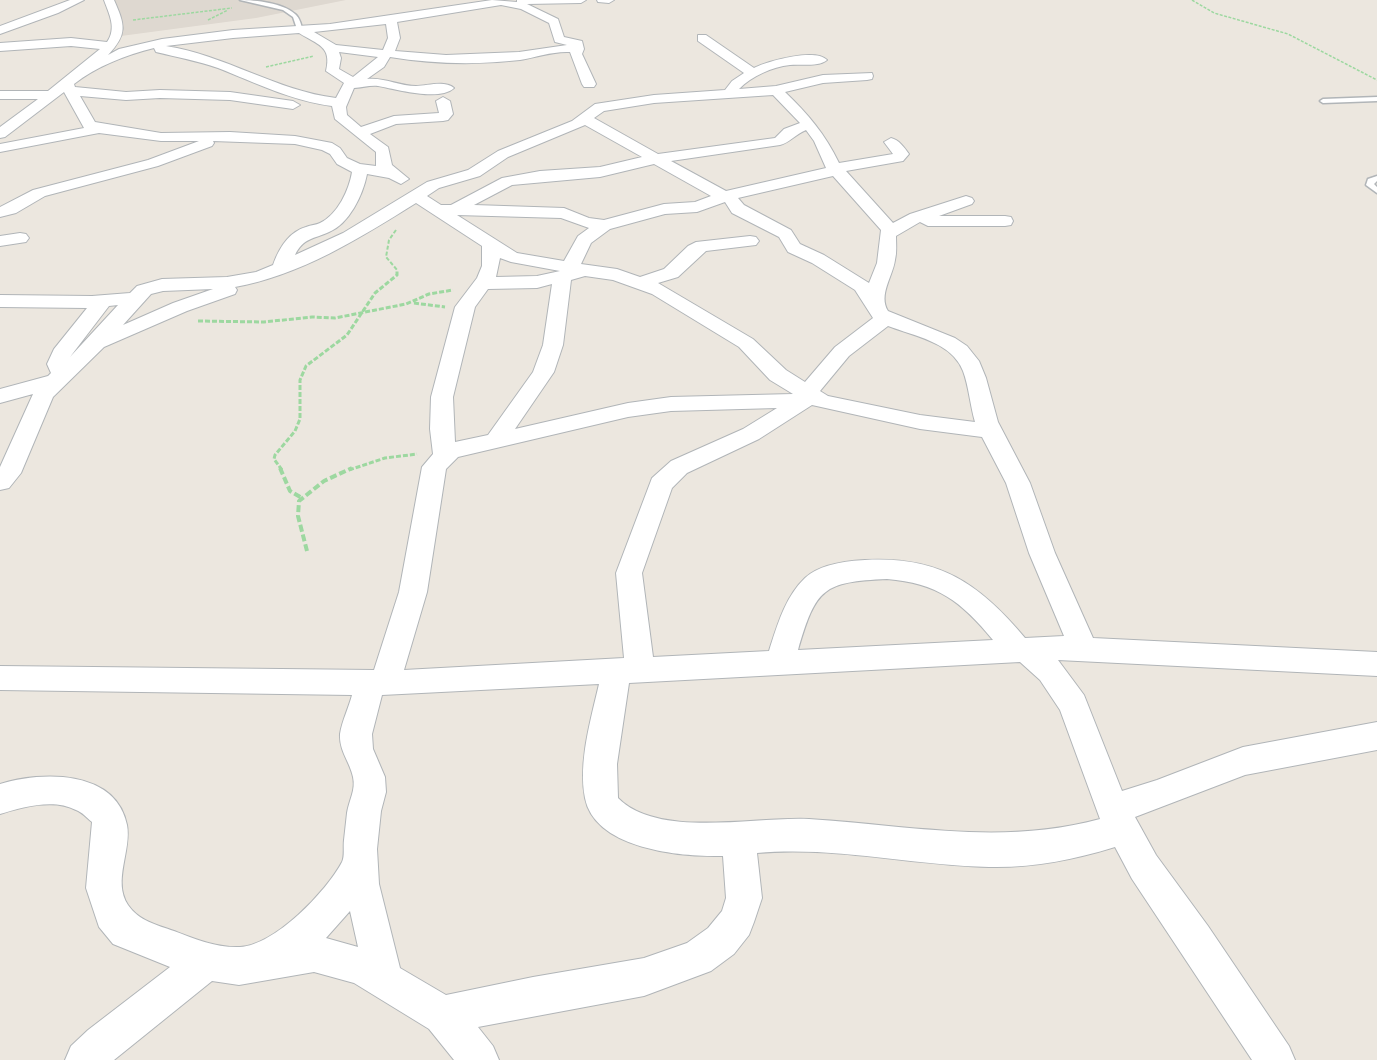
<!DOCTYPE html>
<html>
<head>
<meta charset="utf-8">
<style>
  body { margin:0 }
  canvas { display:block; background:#ece7df }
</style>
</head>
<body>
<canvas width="1377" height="1060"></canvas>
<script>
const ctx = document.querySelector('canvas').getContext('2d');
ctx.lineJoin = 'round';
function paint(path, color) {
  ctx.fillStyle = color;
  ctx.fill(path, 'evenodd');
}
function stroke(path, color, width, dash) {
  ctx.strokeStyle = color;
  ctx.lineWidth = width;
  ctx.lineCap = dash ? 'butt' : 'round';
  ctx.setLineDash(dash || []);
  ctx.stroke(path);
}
paint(new Path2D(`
  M110,0H346L256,18L121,36Z`), '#ded8d0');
const lane = new Path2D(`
  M240,0C256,0 283,3 295,14C300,18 301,25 303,31L298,32L293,17L283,10Z
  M1377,97V101L1323,103L1320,101L1323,99Z
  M1377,176V181L1374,184L1377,187V193L1366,185L1368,179Z`);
const street = new Path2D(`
  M70,0H84L58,13L0,34V26Z
  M104,0H114C125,25 128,34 108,55L119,49L162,39L233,30L330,24L492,0L517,2V0H586L581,3L527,4L558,19L564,37L582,41L584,49L582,54L596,84L594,87H584L582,84L570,52C553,51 537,57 520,60C478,65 432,64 390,57L384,67L367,79C384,77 399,86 416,86C427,86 445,80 454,88C439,102 396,89 378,86C370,85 361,88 354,88L346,107L347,115L361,127L394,116L439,113L436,101L443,97L450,101L453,114L448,120L443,121L396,124L370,134L388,147L392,165L409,179L401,184L389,178L367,174C363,195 349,224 329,232C314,239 303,238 295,255L343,233L427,182L468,170L498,151L572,121L595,104L654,95L725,90L732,81L744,73L698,41V35H706L754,68C768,61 815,48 827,60C819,67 801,64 790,65C772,67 752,76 739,89L776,86L823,75L872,73L873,76L872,79L867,80L823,83L785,92C808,114 825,134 839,163L893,154L884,142L891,138C899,140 904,147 909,154L903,161L846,171L893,223L910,214L966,196L972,198L974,201L972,204L939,216H1005L1011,217L1013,221L1011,225L1005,226H928L920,222L896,236C896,244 897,252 895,260C893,276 878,295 888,311L955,338L967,346L979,361L986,378L998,422L1030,483L1055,553L1093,638L1377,652V676L1058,660L1084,695L1122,791L1157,780L1243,747L1377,722V750L1245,775L1135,817L1156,855L1208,926L1289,1046L1295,1060H1252L1132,879L1115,847C1073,860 1032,868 989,867C911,865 834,846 757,853L762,898L754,922L749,935L734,954L711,971L644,996L478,1027L493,1046L499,1060H454L429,1029L354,983L314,972L239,985L212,981L114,1060H65L71,1046L88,1030L170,967L113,944L99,927L86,888L92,822C87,818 82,812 76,810C54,798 22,807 0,814V784C41,771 116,769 127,825C132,850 112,881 128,905C139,921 157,925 174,931C195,939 217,948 240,947C275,945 326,892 342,862C345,856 343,847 344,840C345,831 346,822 347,813C349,800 356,790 353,777C350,762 339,751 340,734C342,721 349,707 352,695L0,690V666L374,670L399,592L422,467L433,454L430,429L431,397L455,307L477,278L482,266V246L416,203C360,238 301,275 235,287L237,290L235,294L187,311L104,347L53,397L21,473L9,488L0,490V467L33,394L0,403V389L48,376L51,373L47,364L54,349L87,308L0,307V295L92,296L130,293L137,286L162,279L227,277L256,272L273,265C279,248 289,232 306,227C311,225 316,225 320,223C338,214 349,190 352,172L337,164L330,154L322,150L295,144L213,141L214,143L212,146L158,166L45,196L16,213L0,217V207L33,190L148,160L199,141H161L99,133L0,152V144L84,128L64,92L5,137L0,138V127L38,99H0V91H48L100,49L71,46L0,51V43L71,38L107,42C117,28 109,14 104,0ZM501,5L521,9L549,23L555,42L567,45L519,52L446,55L395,51L400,38L397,22ZM386,24L388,38L383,50L336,45L314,32ZM299,33C318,45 332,46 326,71L344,83L336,98C277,91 225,55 166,46L233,38ZM154,48L156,52C177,57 198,61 218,68C256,83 292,101 332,106L335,119L376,152V166L360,164L347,158L340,148L332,143L295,136L230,132L161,133L95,122L80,96L126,100L160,98L230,100L293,109L300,105L293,101L230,92L160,90L126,92L75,87L74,84C97,66 126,55 154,48ZM339,52L378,57L353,77L339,69L341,58ZM773,95L800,123L784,129L775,138L658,154L594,118L604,111L654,103ZM585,125L642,157L600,167L540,171L502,178L451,205H441L427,196L439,188L480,176L508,157ZM806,130L814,141L826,168L726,191L671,161L780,145C789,143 796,134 806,130ZM654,164L711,196L695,202L664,204L604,220L589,218L564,208L474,205L512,185L600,177ZM833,176L881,230L877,263L869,283L824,255L800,244L791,230L744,205L738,198ZM725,202L732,213L779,237L788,252L812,263L855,290L873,318L835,347L805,382L786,370L753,339L658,283L678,277L706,251L756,245L759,241L756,237L750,236L696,242L688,246L664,269L640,277L617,269L581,264L591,243L610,229L665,214L697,212ZM457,215L561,218L589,228L578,236L564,261L517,253ZM500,258L511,262L560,271L537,276L496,277ZM585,276L613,280L652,294L739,347L770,380L793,394L671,397L628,403L515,429L554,372L563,345L571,280ZM552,284L543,345L533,372L488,435L455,442L453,397L475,307L488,289L537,288ZM213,289L173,303L123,325L151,294L163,291ZM118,305L70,357L109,306ZM888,326C914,336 952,342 963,371C969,387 970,405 975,422L920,415L828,396L820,391L849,356ZM812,405L920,429L982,437L1006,483L1029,553L1064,636L1025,638C979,583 939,556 865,560C846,561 820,564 805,578C785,597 777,626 769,651L653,657L642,573L672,488L687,473L759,439ZM777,408L743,429L671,461L652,478L616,573L624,658L404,670L427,592L446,469L458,457L628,417L671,411ZM887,579C937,583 961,601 993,640L798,650C816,588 823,582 887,579ZM1020,662L1040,680L1060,710L1100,819C1000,846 909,825 809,819C757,816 658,839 618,798L617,764L629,683ZM599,684C591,719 578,762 585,798C595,849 680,857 723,856L726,898L722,911L708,928L687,943L644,958L533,977L446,995L400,968L379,884L377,849L381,811L386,792L385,777L373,749L372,734L382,695ZM350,911L358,947L326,938Z
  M597,0H614L609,3L598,2Z
  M20,233L26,234L29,238L26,242L0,246V236Z`);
stroke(lane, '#b1b5b8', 3);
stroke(street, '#b1b5b8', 2);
stroke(new Path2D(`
  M1192,0L1214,13L1288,34L1377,80
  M133,20L232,8
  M208,20L228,10
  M266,67L314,56`), '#9dd8a0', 1.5, [3, 1.5]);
stroke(new Path2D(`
  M396,230L389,240L386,257L398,271`), '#9dd8a0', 2, [4, 2]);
stroke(new Path2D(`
  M414,303L445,307
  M198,321L264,322L312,317L335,318L406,304L429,294L453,290
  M282,470L274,459L275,455L295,431L300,419V380L306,366L347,335L375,293L397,275V270
  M349,470L385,458L417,454`), '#9dd8a0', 3, [5, 2]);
stroke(new Path2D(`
  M280,468L290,491L302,498
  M307,551L298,516L299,501L324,481L352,468`), '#9dd8a0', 4, [7, 3]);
paint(lane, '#fff');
paint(street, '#fff');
</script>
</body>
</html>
